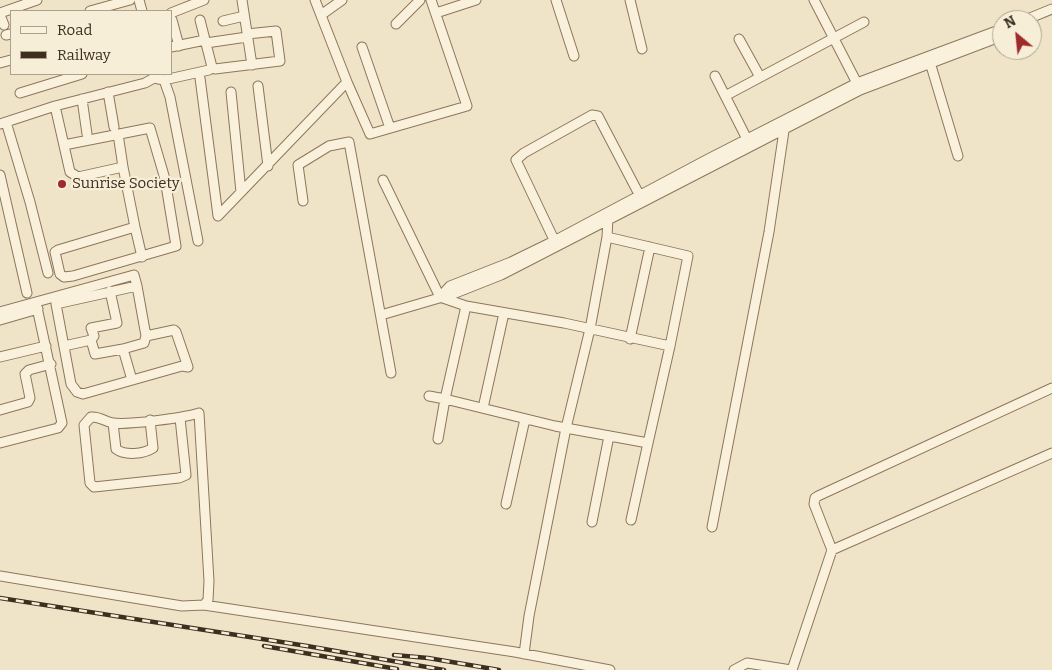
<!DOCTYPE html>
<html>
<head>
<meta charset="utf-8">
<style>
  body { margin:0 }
  #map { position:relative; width:1052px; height:670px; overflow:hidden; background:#f0e4c8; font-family:Bitter,serif }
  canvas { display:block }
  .legend { position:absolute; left:10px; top:10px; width:162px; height:65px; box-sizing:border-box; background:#f7eed8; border:1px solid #ada18e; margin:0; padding:6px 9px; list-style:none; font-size:15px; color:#3d2e20 }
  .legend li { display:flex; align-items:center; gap:10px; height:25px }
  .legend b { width:25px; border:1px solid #ada18e }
  .north { position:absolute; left:992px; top:10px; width:50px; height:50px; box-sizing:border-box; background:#f7eed8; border:1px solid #ada18e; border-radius:50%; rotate:332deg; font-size:14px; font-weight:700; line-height:20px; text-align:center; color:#3d2e20 }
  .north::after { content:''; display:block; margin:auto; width:18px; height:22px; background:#9e2a2b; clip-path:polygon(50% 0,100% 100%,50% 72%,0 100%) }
</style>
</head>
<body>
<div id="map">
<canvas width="1052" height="670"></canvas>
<ul class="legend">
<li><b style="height:6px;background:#faf1dc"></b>Road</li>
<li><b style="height:6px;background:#3d2e20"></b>Railway</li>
</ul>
<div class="north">N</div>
</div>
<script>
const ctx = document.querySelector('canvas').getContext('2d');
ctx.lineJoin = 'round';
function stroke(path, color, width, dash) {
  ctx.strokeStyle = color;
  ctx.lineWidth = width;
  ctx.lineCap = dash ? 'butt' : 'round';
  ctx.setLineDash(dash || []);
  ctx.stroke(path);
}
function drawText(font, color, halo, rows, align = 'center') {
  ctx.font = font + ' Bitter,serif';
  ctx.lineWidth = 4.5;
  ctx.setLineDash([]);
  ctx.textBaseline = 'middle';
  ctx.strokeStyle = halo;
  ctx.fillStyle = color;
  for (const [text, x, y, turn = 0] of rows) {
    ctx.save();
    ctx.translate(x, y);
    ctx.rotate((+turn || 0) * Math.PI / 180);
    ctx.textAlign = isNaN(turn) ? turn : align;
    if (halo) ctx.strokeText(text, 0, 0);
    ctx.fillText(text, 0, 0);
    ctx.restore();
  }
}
const minor = new Path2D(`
  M139,0L142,11
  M242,0L252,65
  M556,0L574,56
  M630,0L642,49
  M814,0L860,89
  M90,11L130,0
  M0,13L37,0
  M171,13L204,0
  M436,13L476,0
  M0,15L4,25
  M321,15L342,0
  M172,20L179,46
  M200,20L212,67L215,69L280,61L276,31L247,34
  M1025,20L1052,9
  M223,21L244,16
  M396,24L420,0
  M6,35L11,34
  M739,39L760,77
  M206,43L247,37
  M171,47L205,40
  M362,47L390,128
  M929,59L958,156
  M0,63L11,60
  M715,76L749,143
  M154,78L164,80L170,97L198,241
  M200,78L218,216
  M164,80L209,70
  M347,82L370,134L467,106L431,0
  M258,86L268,166
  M108,92L114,127
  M231,92L241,192
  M20,93L82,74
  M725,96L864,22
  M82,99L87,134
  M55,106L70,172L78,177L123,167L135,227L58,250L55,252L60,274L64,277L73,276L176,246L165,179L150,128L64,145
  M6,122L30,202L48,273
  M0,124L55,106L145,83L154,78L156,74
  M118,134L123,167
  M0,175L27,293
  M383,180L440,297L466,306L564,323L670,346L648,443L555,426L445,399L466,306
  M303,201L298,165L329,146L349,142L391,373
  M218,216L347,82L315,0
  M135,227L142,257
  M607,237L688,256L670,346
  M557,246L516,160L524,153L592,115L598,116L642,200
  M110,291L117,323L91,328L94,336L91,340L95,354L123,349L132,380
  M440,297L450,286L511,262L554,241L708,159L857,83L1002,29
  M0,312L134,275L137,286L146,336L174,330L176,332L188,367L182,366L83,394L77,392L71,384L56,304L137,286
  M381,315L453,294L501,275L860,90L1002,36
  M0,320L38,309
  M630,339L650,247
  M64,346L91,340
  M123,349L144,343L146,336
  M0,357L46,346
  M1052,388L818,496L815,498L814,504L832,550L1052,453
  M429,396L445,399L438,439
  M483,408L504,313
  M0,410L28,402L30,398L25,374L29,370L51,364
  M113,423L116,449C125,456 144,454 153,448L150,420
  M0,443L58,428L62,423L36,303
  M506,504L525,419
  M631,520L648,443
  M592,522L609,436
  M712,527L769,232L785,124
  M0,576L182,606L204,605L208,600L209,581L199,413C183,418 129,425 113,423C105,422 100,416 91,417L84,425L90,483L94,487L179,478L186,475L180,418
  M204,605L515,652L610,670
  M524,654L529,616L566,428L590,329L607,237L608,218
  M734,670L747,663L791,670
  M792,670L832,550`);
stroke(minor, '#8d765c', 11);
stroke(minor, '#faf1dc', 9);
const rail = new Path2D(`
  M0,598L307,646L444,670
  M264,646L397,669
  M394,655L428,658L499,670`);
stroke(rail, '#3d2e20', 4.5);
stroke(rail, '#f7eed8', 2.5, [8]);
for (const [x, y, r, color] of [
  [62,184,5,"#9e2a2b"]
]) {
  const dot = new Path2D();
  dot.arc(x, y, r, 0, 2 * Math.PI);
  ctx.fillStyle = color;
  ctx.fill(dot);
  stroke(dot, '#f7eed8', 2);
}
drawText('15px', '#3d2e20', '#f7eed8', [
  ["Sunrise Society",72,184]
], 'left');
</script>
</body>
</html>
